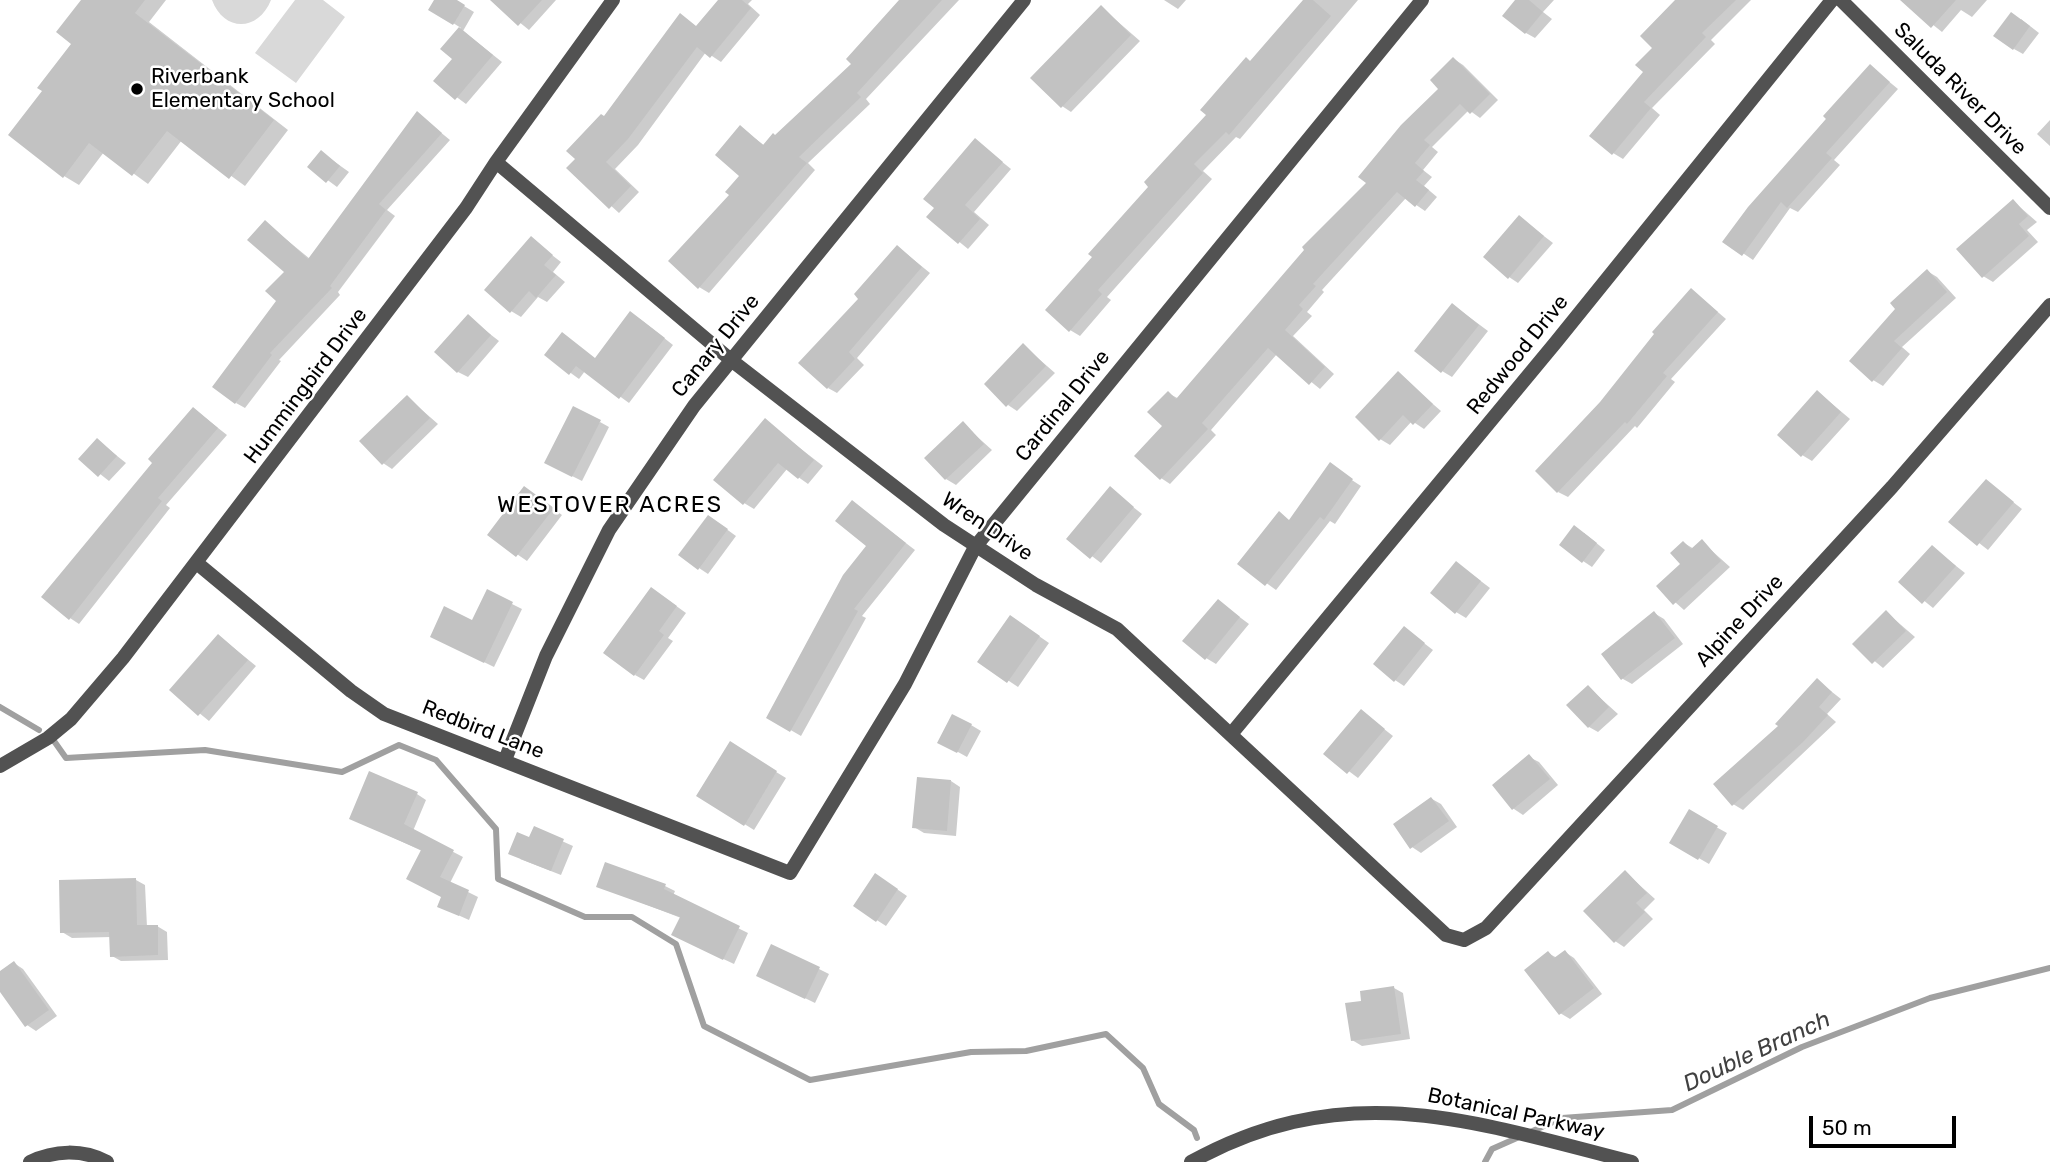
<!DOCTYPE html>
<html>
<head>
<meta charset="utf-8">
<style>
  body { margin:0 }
  #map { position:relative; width:2050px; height:1162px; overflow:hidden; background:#fff; font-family:Rubik,sans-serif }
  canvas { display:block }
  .scale { position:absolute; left:1809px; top:1116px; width:147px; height:32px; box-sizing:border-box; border:4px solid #000; border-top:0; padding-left:9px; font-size:21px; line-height:24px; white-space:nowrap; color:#000; -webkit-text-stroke:5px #fff; paint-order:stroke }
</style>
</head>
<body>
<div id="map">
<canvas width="2050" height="1162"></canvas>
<div class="scale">50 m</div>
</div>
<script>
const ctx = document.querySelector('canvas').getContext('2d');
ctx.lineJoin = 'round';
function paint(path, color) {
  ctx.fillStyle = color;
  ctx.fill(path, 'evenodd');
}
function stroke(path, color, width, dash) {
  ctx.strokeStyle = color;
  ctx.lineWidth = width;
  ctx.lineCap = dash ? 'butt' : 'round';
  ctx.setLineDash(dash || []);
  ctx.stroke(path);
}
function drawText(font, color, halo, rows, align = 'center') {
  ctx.font = font + ' Rubik,sans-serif';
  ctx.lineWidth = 5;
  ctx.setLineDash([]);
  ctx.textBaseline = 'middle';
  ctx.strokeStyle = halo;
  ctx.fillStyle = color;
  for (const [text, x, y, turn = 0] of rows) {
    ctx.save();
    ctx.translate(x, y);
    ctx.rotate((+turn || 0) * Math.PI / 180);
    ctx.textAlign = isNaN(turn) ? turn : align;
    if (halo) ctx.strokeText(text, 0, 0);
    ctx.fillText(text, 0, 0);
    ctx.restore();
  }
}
paint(new Path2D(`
  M212,0H271C258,32 224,32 212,0Z
  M295,0H323L345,17L296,83L255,53Z`), '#d9d9d9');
paint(new Path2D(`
  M83,0H166L149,22L288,130L245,186L182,140L148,184L104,152L79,185L64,176L44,91L74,43Z
  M437,0H454L474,12L463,31L502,62L466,104L435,81L454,58L443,49L461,28L431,9Z
  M502,0H556L529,30L498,5Z
  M720,0H752L748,4L760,15L721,62L706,52L638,145L615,169L639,192L619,213L569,168L681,16L697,27Z
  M900,0H959L866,99L870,104L808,163L815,170L709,293L699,287L731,195L742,176L741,128L765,146L854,64Z
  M1164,0H1186L1178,9Z
  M1304,0H1358L1240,139L1236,137L1203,171L1212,179L1107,297L1111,300L1080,336L1070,330L1094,257Z
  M1517,0H1554L1543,12L1552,19L1535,38L1526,33Z
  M1698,0H1751L1711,40L1715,44L1652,108L1660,115L1623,159L1613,153L1655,48Z
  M1902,0H1987L1972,17L1961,10L1942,32Z
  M1101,7L1140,41L1071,112L1062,106Z
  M2021,19L2039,33L2023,54L2014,49Z
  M1454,59L1463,65L1498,100L1480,118L1469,110L1432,147L1438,152L1423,170L1432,177L1424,186L1437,197L1425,211L1406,198L1322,290L1324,292L1307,312L1312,316L1293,336L1334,374L1320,389L1277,354L1211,430L1216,435L1170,484L1161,478L1168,393L1179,399L1368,183L1441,89Z
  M1870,66L1898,89L1834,160L1840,165L1798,212L1790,208L1753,260L1725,241Z
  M417,113L450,140L387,210L395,216L338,292L340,295L279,360L281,361L245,408L236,403L279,301L286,272L265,222L310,259Z
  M2050,120V146L2037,134Z
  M976,141L1011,169L974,212L989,225L968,249L929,217Z
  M321,152L349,172L337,187L310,167Z
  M2013,201L2037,222L2027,230L2038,242L1993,282L1983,276Z
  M1519,217L1553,243L1518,283L1509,277Z
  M531,239L561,262L553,272L565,282L547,302L538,297L521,317L511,311Z
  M898,247L930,273L857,358L864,365L837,393L828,388Z
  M1927,271L1937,277L1956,298L1902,347L1910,354L1883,386L1873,380Z
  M1692,290L1726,319L1671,379L1675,382L1637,428L1635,426L1568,497L1558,492L1602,403Z
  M1453,305L1488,331L1452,377L1442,371Z
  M468,317L499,341L468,377L458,372Z
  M640,319L673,345L629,403L585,371L579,379L546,355L596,359Z
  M1024,346L1055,373L1017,411L1008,405Z
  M1398,374L1441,411L1424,429L1412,421L1390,445L1380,439Z
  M1818,392L1850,419L1812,461L1802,455Z
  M407,397L438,424L392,469L383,463Z
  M194,409L227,435L166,505L170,508L79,624L70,618L155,462Z
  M765,421L823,466L808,484L787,469L754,509L744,503Z
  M600,422L609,427L582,481L556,468Z
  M963,424L992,450L956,485L946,479Z
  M97,440L126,463L109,481L81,459Z
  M1338,471L1361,486L1335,524L1330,521L1276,590L1240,564L1279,514L1290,521Z
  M1986,481L2022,509L1988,550L1951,521Z
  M525,488L562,515L527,561L489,535Z
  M1110,489L1142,514L1101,563L1068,538Z
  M852,502L915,550L862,616L866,618L801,736L768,717L869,545Z
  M718,523L736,536L708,574L699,568Z
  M1584,533L1605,550L1592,567L1583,561Z
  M1702,542L1730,567L1684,610L1658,587L1683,564L1684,543L1694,549Z
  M1932,547L1965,573L1933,608L1901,582Z
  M1457,563L1490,588L1466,618L1456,612Z
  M661,595L686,613L668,638L673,641L644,680L635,675Z
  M1218,601L1249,624L1216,664L1206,658Z
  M512,604L522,609L494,667L441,641Z
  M1886,612L1915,637L1883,668L1854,644Z
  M1654,613L1664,619L1683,644L1632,684L1623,679L1603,654Z
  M1020,623L1049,643L1018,687L979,661Z
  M1404,628L1433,650L1404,686L1395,680Z
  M219,636L256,666L209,721L171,690Z
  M1818,681L1841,699L1827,714L1836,722L1743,810L1733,804L1780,726Z
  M1588,687L1618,714L1598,732L1589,727Z
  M1361,711L1393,736L1358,778L1326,754Z
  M971,725L981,731L967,757L940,742Z
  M730,744L786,778L754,830L698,795Z
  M1529,757L1539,762L1558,785L1523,815L1514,809L1494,786Z
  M951,781L960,787L956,836L924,833L914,827Z
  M417,794L426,800L413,831L463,857L450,883L478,897L469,920L449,911L422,851L351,818Z
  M1432,799L1441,804L1457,827L1421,853L1412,847Z
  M1689,812L1727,833L1709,864L1671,842Z
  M535,829L573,846L561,875L520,859Z
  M606,864L665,886L675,891L673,896L748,933L734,964L683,940L681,918L598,886Z
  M1625,872L1655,899L1644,910L1653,919L1624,947L1615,941Z
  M136,880L145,885L147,927L157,926L167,932L168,960L121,961L112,956L111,937L72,938L62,932Z
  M885,881L907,896L886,926L855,906Z
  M1565,952L1574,958L1602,994L1570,1019L1560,1013L1548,953L1557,958Z
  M14,963L23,969L57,1016L36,1031L27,1025L0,989V973Z
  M819,969L829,974L815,1003L768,980Z
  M1394,988L1403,993L1410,1039L1362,1046L1352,1040L1363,1002Z`), '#0003');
stroke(new Path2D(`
  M0,707L39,730
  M54,741L66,758L205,750L342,772L399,745L436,760L496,829L498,879L585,917H632L676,944L704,1026L810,1080L971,1052L1026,1051L1106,1034L1143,1068L1159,1104L1194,1130L1197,1138
  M1485,1162L1492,1149L1562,1118L1672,1110L1802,1047L1930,998L2050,968`), '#a0a0a0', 6);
paint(new Path2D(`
  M81,0H145L135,13L274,120L229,179L167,131L132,176L89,143L63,178L8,135L42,91L37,88L71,44L56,32Z
  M434,0H457L465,5L453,25L428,10Z
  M490,0H542L518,26Z
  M718,0H742L751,8L710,58L697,47L628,139L606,162L631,186L609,209L566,168L575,159L566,151L601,114L604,116L680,13L696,26Z
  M899,0H942L857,93L861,97L799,157L807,163L698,289L668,261L729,195L725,192L739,176L715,155L740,125L763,145L773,133L775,135L851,64L846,59Z
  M1303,0H1313L1331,16L1229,135L1226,132L1194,164L1203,173L1098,290L1102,294L1069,332L1045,310L1092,257L1088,254L1148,187L1144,182L1206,115L1200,110L1246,57L1250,61Z
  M1515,0H1529L1543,12L1525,34L1502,16Z
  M1675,0H1736L1702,33L1706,37L1644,102L1651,108L1612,155L1589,136L1643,72L1635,65L1652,48L1640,36Z
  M1900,0H1956L1931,28Z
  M1101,5L1131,35L1061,108L1030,78Z
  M2011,12L2030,26L2013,50L1993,36Z
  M459,27L493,55L455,100L433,81L452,59L440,49Z
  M1453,57L1490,94L1470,114L1460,104L1424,140L1430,145L1415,163L1424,171L1416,180L1429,190L1415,207L1397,192L1313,284L1316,286L1299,305L1303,309L1285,330L1325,367L1309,385L1268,348L1202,423L1208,429L1160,480L1134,456L1162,426L1147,412L1168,391L1176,399L1304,250L1302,247L1366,183L1358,177L1401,125L1438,89L1430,80Z
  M1870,64L1890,82L1826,153L1832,158L1787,208L1781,202L1742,256L1722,242L1748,207L1826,119L1823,116Z
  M417,111L442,133L379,204L386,210L330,286L332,288L270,353L272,355L235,404L212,387L276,301L265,291L284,272L247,240L265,220L308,259Z
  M975,138L1003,162L965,205L980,219L958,244L926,217L934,208L923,199Z
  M321,150L340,166L326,183L307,167Z
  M2013,199L2028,216L2019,224L2029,236L1982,278L1956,249Z
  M1519,215L1544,236L1508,279L1483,257Z
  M531,236L553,255L544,265L556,275L536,298L529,291L510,313L484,290Z
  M897,245L922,267L849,352L855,359L827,389L798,363L858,299L854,294Z
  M1927,269L1947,292L1894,341L1902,348L1872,382L1849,361L1895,309L1890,303Z
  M1691,288L1718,312L1663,373L1667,376L1627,424L1625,422L1557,493L1535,471L1600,402L1654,334L1652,332Z
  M1452,303L1479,325L1441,373L1414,351Z
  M630,311L665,338L619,399L576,366L569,375L544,355L562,332L595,358Z
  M468,314L491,335L457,373L434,352Z
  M1023,343L1046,366L1006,407L984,384Z
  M1398,371L1433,404L1413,425L1403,415L1379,441L1355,417Z
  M1817,390L1841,412L1801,457L1777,435Z
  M407,395L430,418L382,465L359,441Z
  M573,406L601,420L572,477L544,463Z
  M193,407L218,428L158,498L162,501L69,620L41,597L152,463L148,459Z
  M765,418L814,460L798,479L778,463L743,505L713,480Z
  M963,421L984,444L945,480L924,458Z
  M97,438L117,456L98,477L78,459Z
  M1330,462L1353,479L1324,520L1320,517L1265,586L1237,564L1279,511L1289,520Z
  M1986,479L2014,502L1977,546L1948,522Z
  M524,486L554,508L516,557L487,535Z
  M1110,486L1134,507L1090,559L1066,539Z
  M852,500L906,543L854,609L858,611L790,732L766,718L843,575L866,546L835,521Z
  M708,515L728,529L698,570L678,555Z
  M1574,525L1597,543L1582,563L1559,545Z
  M1702,539L1721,561L1673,605L1656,586L1680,564L1670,553L1683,541L1691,549Z
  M1932,545L1956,566L1922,604L1898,582Z
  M1456,561L1481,581L1455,614L1430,593Z
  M651,587L677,606L659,631L664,635L634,676L603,653Z
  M487,589L513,602L484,663L430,637L444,606L472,620Z
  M1218,599L1240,617L1205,660L1182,641Z
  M1886,610L1906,631L1872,664L1852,644Z
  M1654,611L1675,638L1621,680L1601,654Z
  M1010,615L1040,636L1007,683L977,662Z
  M1404,626L1425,643L1394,682L1373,664Z
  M218,634L248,660L198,716L169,690Z
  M1817,678L1832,692L1819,707L1828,715L1803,742L1732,806L1713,784L1778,726L1775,724Z
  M1588,685L1609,707L1588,728L1566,705Z
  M1361,709L1385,729L1347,774L1323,754Z
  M952,714L972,724L957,753L937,743Z
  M730,741L777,771L744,826L696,796Z
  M1529,754L1550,779L1512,810L1492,785Z
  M369,771L418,792L404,824L454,850L440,877L469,890L459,916L437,907L441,897L406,879L421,850L349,819Z
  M917,777L951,780L947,831L912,828Z
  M1431,797L1449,821L1410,849L1393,824Z
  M1689,809L1718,826L1698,860L1669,843Z
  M534,826L564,839L551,871L508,854L517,832L529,837Z
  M605,862L666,884L664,889L740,926L723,960L671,935L680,917L596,887Z
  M1625,870L1647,893L1636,903L1645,912L1614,943L1583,911Z
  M875,873L898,889L876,922L853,906Z
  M136,878L137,925H158V955L110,957L109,932L60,933L59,880Z
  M771,944L820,967L805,999L756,976Z
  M1565,950L1594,988L1559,1015L1524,970L1548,951L1554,958Z
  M14,961L49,1010L25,1027L0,992V971Z
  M1394,986L1401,1034L1351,1041L1345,1003L1361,1001L1360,991Z`), '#c2c2c2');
stroke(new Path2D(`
  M1841,0L2050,208
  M496,162L731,360L944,525L1036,585L1117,629L1446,935L1464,940L1486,928L1892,487L2050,305
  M198,564L351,691L384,714L790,873L905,684L975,547L1422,0
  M1232,733L1556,342L1832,0
  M505,760L546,656L609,530L694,406L1024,0
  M0,766L48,738L71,719L123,658L466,208L496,162L613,0
  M30,1162C54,1150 83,1149 107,1162`), '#525252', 14);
stroke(new Path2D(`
  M1191,1162C1347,1076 1471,1121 1632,1162`), '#525252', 14);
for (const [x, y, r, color] of [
  [137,89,7,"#000"]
]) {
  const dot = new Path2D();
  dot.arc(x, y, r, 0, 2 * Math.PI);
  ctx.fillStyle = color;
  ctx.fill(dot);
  stroke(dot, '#fff', 2.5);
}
drawText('21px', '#000', '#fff', [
  ["Riverbank",151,77],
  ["Elementary School",151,101]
], 'left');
drawText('21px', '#000', '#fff', [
  ["Saluda River Drive",1960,89,45],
  ["Canary Drive",716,346,-51],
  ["Redwood Drive",1518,355,-51],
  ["Hummingbird Drive",306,386,-53],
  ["Cardinal Drive",1063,406,-51],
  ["Wren Drive",987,527,34],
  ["Alpine Drive",1740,621,-47],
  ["Redbird Lane",483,730,21],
  ["Botanical Parkway",1516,1114,12]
]);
ctx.letterSpacing = '2px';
drawText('23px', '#000', '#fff', [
  ["WESTOVER ACRES",610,505]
]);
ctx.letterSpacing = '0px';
drawText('italic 23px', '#414141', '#fff', [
  ["Double Branch",1757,1052,-25]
]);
</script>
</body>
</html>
